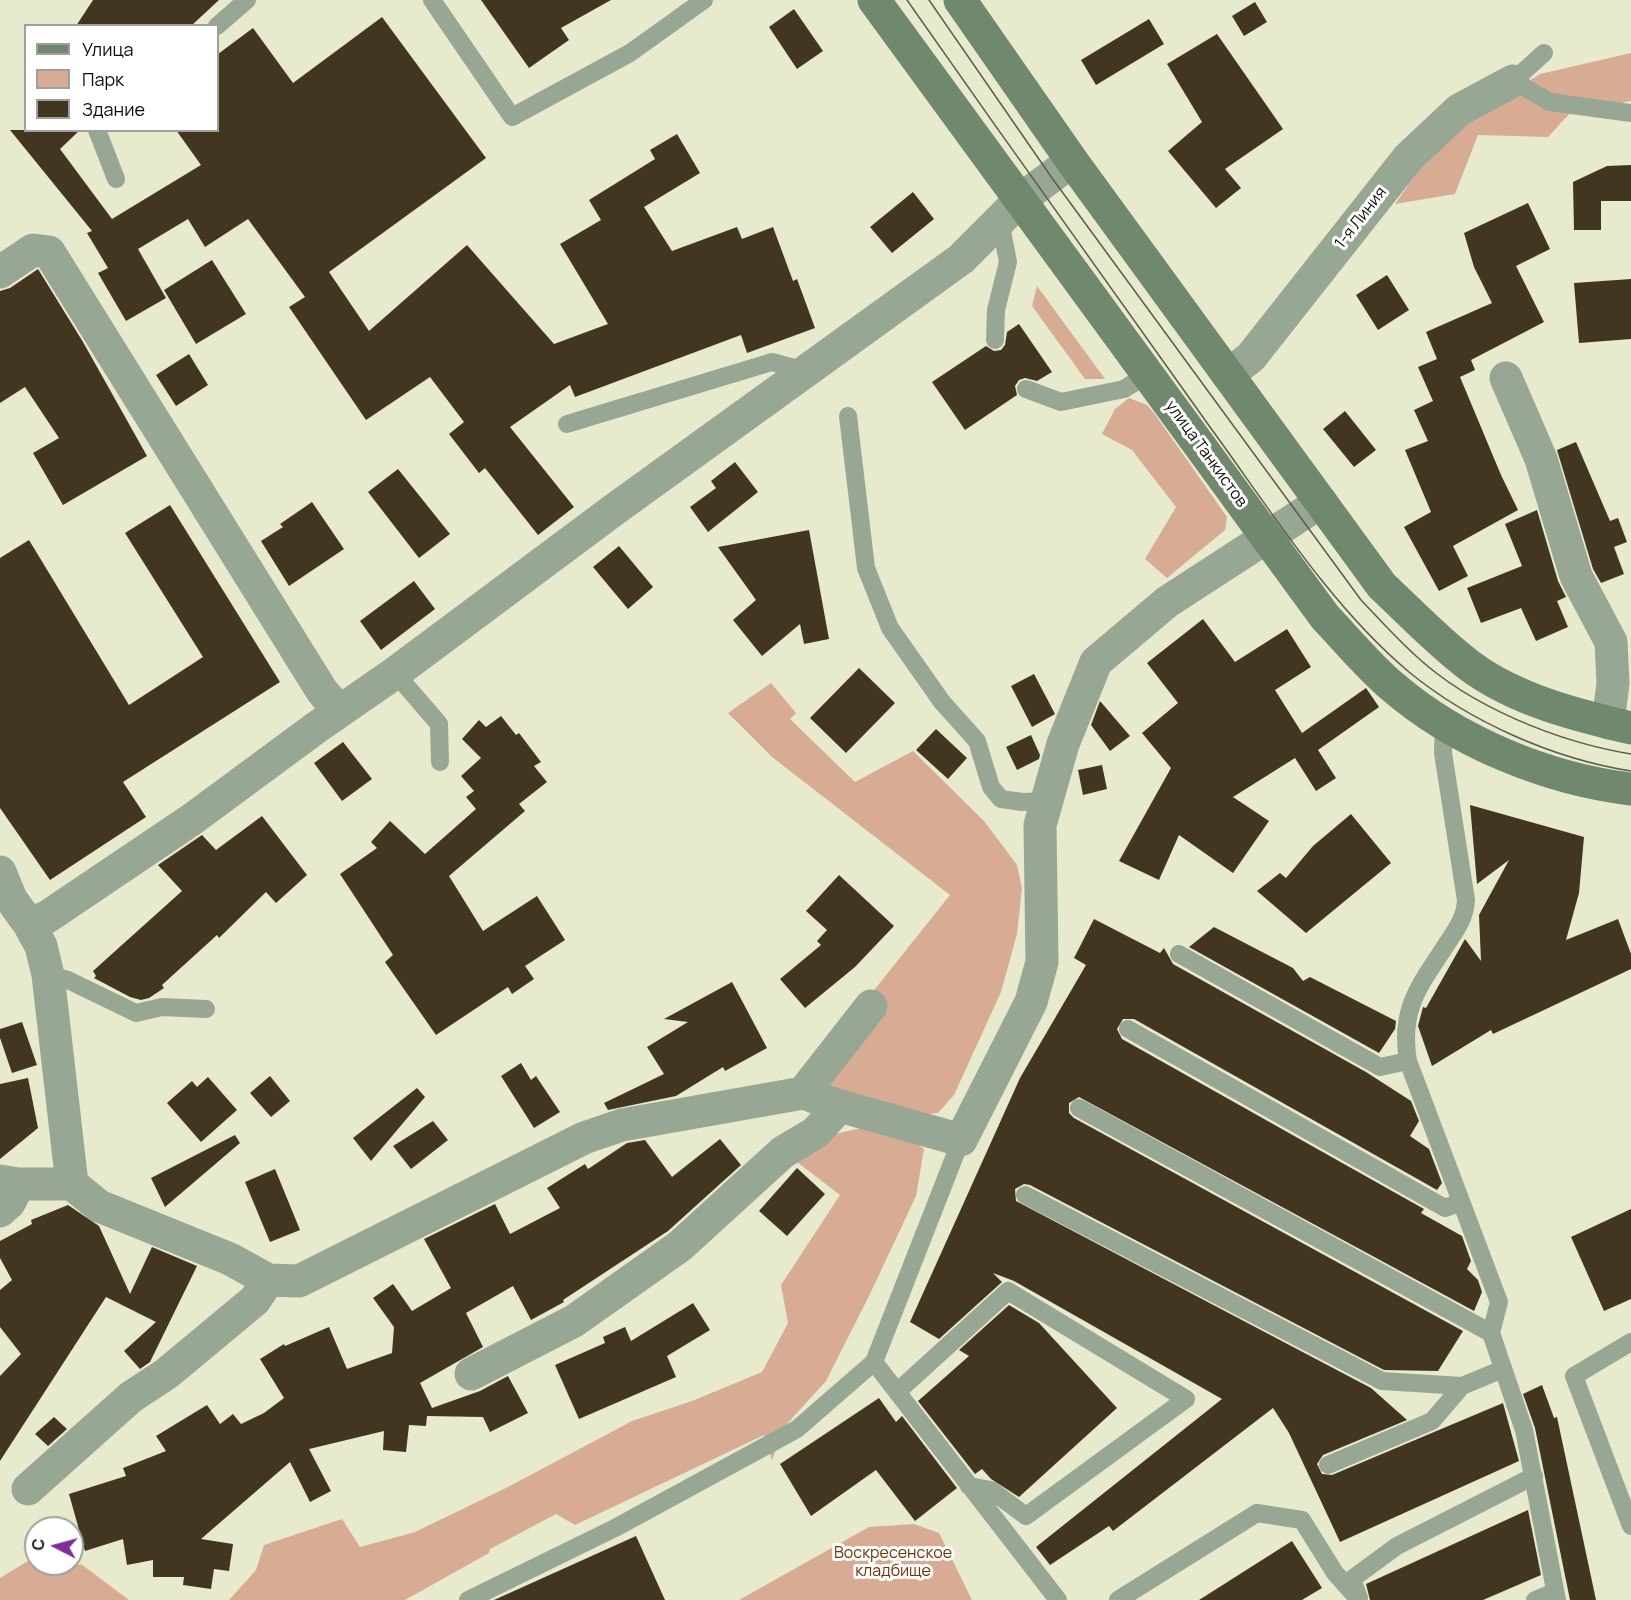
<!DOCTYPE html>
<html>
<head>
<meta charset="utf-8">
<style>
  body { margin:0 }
  #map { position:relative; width:1631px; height:1600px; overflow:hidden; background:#e8eacd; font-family:Manrope,sans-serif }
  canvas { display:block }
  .legend { position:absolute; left:24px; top:24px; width:195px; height:108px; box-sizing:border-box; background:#fff; border:2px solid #9f9f9b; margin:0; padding:8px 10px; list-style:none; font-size:18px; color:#0e0e05 }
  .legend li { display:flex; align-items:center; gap:12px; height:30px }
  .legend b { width:30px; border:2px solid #9f9f9b }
  .north { position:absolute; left:24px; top:1516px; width:60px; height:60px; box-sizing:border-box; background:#fff; border:2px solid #9f9f9b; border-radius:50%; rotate:276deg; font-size:16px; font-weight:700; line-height:24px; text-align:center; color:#0e0e05 }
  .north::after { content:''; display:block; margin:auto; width:21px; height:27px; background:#812d9c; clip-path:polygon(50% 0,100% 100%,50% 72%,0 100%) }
</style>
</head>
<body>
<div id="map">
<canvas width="1631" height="1600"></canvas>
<ul class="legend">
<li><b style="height:8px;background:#70886d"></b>Улица</li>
<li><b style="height:16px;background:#d8ac94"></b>Парк</li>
<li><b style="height:16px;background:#433620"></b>Здание</li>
</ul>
<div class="north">С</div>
</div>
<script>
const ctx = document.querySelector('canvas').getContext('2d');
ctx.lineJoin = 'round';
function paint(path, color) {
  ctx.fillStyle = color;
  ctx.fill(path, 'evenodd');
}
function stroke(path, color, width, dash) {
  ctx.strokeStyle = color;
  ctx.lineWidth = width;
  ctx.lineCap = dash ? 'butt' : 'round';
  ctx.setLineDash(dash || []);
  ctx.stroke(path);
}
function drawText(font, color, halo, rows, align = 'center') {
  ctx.font = font + ' Manrope,sans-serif';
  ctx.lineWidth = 6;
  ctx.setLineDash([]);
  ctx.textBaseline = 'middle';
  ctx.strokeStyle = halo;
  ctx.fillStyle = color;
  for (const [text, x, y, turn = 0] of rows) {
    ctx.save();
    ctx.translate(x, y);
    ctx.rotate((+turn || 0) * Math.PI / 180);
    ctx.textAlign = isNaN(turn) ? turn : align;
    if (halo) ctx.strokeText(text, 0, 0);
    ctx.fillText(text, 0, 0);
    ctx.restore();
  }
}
paint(new Path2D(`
  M1631,53V101L1570,113L1548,137L1478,135L1455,194L1395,204L1425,161L1468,120L1540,74Z
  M1037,286L1105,379H1085L1032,306Z
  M1129,398L1147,405L1154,413L1227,517L1225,530L1167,578L1145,559L1176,507L1132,450L1102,434L1115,409Z
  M771,683L796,713L790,719L855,782L913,751L984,821L1017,865L1022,888L1017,934L1001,992L954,1095L938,1113L919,1115L800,1083L950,895L772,757L728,713Z
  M874,1125L902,1133L924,1149L916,1196L870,1294L826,1381L786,1425L772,1460L764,1435L575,1525L556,1514L490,1549L489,1553L405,1600H229L256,1570L264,1545L342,1519L360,1547L415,1532L508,1487L632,1421L692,1401L762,1372L788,1323L781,1285L840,1195L793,1159L835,1134Z
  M914,1524L939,1533L972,1600H739L869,1527Z
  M28,1561L52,1568L81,1564L129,1600H0V1578Z`), '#d8ac94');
paint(new Path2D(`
  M93,0H219L191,26H76Z
  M481,0H611L561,28L569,40L529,68Z
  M1255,2L1267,22L1244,36L1232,16Z
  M794,9L823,51L797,69L769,27Z
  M382,17L486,158L329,272L369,331L467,245L554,344L608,324L560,244L601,220L589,200L655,159L650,150L677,134L700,173L644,207L672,251L737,227L742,239L773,227L793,281L797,279L815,328L747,353L741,335L575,397L570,385L510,427L574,507L538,535L485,468L479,473L449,434L464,422L430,377L366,420L289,307L305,297L248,219L205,247L188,219L138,249L166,298L126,321L98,273L108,268L87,233L92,231L10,130H80L60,149L112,219L201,165L176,130H218V54L253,28L293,83Z
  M1149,19L1164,44L1096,85L1081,60Z
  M1217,34L1283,129L1225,169L1241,188L1216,208L1168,151L1202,122L1167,64Z
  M1631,165V201H1601V230H1574L1573,182L1607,166Z
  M913,192L934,219L892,253L870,227Z
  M1528,203L1550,249L1516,266L1544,322L1471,360L1475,370L1460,377L1501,475L1518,510L1453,546L1468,576L1439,591L1404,527L1431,512L1405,450L1428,441L1414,410L1433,401L1418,367L1437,359L1426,332L1492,303L1474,267L1464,233Z
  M212,260L246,314L196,344L164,290Z
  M38,269L83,342L147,456L63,505L33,453L59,438L25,387L0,403V291L10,288Z
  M1387,275L1409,310L1378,330L1356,295Z
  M1631,279V339L1579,343L1574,283Z
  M1019,324L1052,372L1037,381L1025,378L1019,380L1015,386L1017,395L965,430L932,382L986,346L994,351L1001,350L1005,345L1007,332Z
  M189,354L208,385L176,406L156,375Z
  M1345,411L1376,450L1354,467L1323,429Z
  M1576,442L1610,521L1618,518L1627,542L1614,547L1624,574L1601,583L1593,569L1557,450Z
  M735,462L758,492L708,532L690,507L716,488L711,481Z
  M398,469L450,534L419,558L368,492Z
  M312,502L344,549L289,586L261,541L283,527L280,524Z
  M170,505L280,682L123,782L146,817L50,880L0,808V558L29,540L129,705L203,657L125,533Z
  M1537,510L1558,581L1566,597L1557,601L1568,627L1536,641L1521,608L1481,623L1467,588L1522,566L1505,524Z
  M809,530L829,639L804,644L800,624L762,656L733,620L756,600L718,547Z
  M619,546L653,587L628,609L593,567Z
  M414,581L435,609L381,650L360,621Z
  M1203,619L1235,662L1287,629L1311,667L1275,690L1302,733L1366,688L1379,707L1318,750L1336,778L1316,791L1295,758L1233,797L1269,821L1233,873L1179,835L1159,880L1119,861L1171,768L1142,733L1178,703L1147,663Z
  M859,668L895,703L846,753L810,718Z
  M1034,674L1055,714L1032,727L1011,686Z
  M1100,701L1130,736L1110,751L1091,725Z
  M501,716L516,735L519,733L541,762L534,766L547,782L519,804L525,811L449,876L483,931L537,896L565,940L525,966L534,979L512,994L508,987L436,1035L385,962L393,955L340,874L377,848L371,842L390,821L425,854L476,809L466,797L474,791L461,776L481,758L462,739L479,720L486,727Z
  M936,729L967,758L948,779L916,750Z
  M1031,735L1040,755L1039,759L1017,770L1006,747Z
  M343,742L372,779L342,801L314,763Z
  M1102,765L1107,789L1083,795L1078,770Z
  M1470,805L1584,837L1579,893L1566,940L1618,919L1631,954V969L1493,1034L1491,1030L1432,1066L1418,1026L1423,1007L1426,1008L1465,939L1481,961L1479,915L1509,860L1477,884Z
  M1351,814L1391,863L1306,933L1257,891L1280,873L1286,878L1313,846Z
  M262,816L307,875L276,903L266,892L219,938L217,935L162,985L164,988L149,998L141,1000L130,997L94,978L96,976L93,971L182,891L158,865L202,835L216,850Z
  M839,875L894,926L855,967L805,1008L780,979L821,945L817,941L827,930L806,911Z
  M1094,919L1160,953L1164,948L1173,964L1366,1072L1411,1101L1419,1121L1410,1136L1429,1149L1442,1183L1437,1190L1134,1019H1123L1117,1029L1122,1039L1424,1209L1421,1213L1462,1236L1471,1261L1467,1269L1478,1280L1482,1292L1474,1311L1079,1097L1069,1103V1113L1074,1118L1463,1331L1438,1371L1384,1370L1030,1185L1024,1184L1015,1189L1016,1201L1371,1388L1407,1420L1323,1455L1317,1464L1322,1474L1332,1475L1503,1403L1519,1461L1340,1542L1289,1433L1273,1408L1113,1531L1109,1526L1050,1565L1036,1547L1222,1399L1014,1281L993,1273L1002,1282L939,1339L910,1322L1020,1078L1086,965L1074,958Z
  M1214,927L1293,968L1303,981L1310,977L1396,1021L1395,1029L1379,1053L1189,947Z
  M732,982L767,1048L725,1071L723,1067L676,1096L608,1110L604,1103L664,1074L647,1047L688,1022L664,1019Z
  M22,1022L37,1065L12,1073L0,1038V1029Z
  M521,1063L531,1080L536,1076L560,1112L534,1128L501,1076Z
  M270,1076L290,1101L271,1117L250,1093Z
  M208,1077L237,1110L201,1142L167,1103L192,1081L197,1087Z
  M28,1078L38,1128L0,1159V1084Z
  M417,1088L425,1097L371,1161L353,1138Z
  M433,1121L448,1140L411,1169L393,1146Z
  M235,1135L240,1143L165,1207L151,1178Z
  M720,1139L741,1165L668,1231L563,1300L564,1302L531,1320L513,1286L466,1313L483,1347L420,1383L432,1408L480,1391L508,1376L528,1413L490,1432L483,1417L427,1416L426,1426L409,1425L406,1452L383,1450L384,1431L309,1449L331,1491L310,1502L290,1462L201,1539L233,1544L229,1571L214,1569L211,1589L183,1585L184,1577H153V1560L127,1565L123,1539L85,1551L69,1494L126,1476L123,1468L166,1451L156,1436L207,1405L220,1424L233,1414L241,1424L264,1413L284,1398L260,1359L284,1344L285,1346L329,1327L347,1369L392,1353L394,1327L373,1298L393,1284L412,1311L451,1288L424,1239L495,1204L510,1234L560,1208L547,1188L585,1164L588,1169L627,1143L645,1140L672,1177Z
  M797,1168L825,1194L787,1236L759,1211Z
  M275,1169L300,1230L270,1242L245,1182Z
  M68,1205L99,1226L130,1294L152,1247L197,1266L150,1362L140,1369L124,1351L156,1322L106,1297L0,1461V1376L21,1354L0,1327V1290L12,1280L0,1258V1241L32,1224L31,1220Z
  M1631,1209V1299L1604,1311L1571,1237Z
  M693,1303L710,1330L667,1356L676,1377L579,1419L555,1365L605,1343L603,1337L625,1327L631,1341Z
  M1009,1305L1039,1323L1117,1408L1019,1497L991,1479L982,1469L975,1474L918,1401L969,1356L959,1350Z
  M1542,1385L1554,1418L1557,1417L1596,1600H1570L1535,1428L1523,1394Z
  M879,1398L896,1422L902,1416L957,1488L915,1521L876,1470L811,1516L780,1464Z
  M54,1417L67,1429L48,1446L35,1434Z
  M1528,1510L1541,1575L1483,1600H1370L1366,1584Z
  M636,1536L665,1600H494Z
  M1292,1541L1322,1588L1302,1600H1199Z`), '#433620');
stroke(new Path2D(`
  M432,0L512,117L630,53L704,0
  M217,26L247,0
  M1544,53L1513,81L1550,102L1631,113
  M97,130L116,179
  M995,340L996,310L1008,262L1000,221
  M1026,389L1061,402L1124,389L1148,374
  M848,416L866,568L890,628L942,702L977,741L991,787L1001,799L1022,802L1047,801
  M567,424L772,362L805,371
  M395,673L439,724L440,762
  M1444,724L1443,753L1466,900C1465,917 1458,927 1448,942C1421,984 1399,1007 1408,1061L1499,1302L1491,1333L1524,1430L1557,1600
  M1179,954L1380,1067L1408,1061
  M48,975L68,980L136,1013L162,1007L206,1009
  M1128,1029L1445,1208L1461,1202
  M1079,1108L1491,1333
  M961,1140L874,1362L1058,1600
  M1025,1195L1382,1381L1462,1386
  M1631,1342L1574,1376L1631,1526
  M897,1392L1008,1291L1186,1399L1026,1516L991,1490L969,1486
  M1328,1465L1432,1421L1462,1386L1503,1369
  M1359,1598L1352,1579L1397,1546L1534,1476
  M468,1600L615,1528L797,1429L874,1362
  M1118,1600L1257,1513L1302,1520L1335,1573L1359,1600
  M1535,1600L1555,1592`), '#97a794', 18);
stroke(new Path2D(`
  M0,272L33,250L49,252L322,691L339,711
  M1228,375L1251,357L1408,158L1459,110L1513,81
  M1506,378L1541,459L1576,576L1611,642L1613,683L1608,723
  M0,872L11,899L29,924
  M803,1093L871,1006
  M0,1181L19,1184H72L99,1206L230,1259L268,1280L299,1281L584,1138L622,1125L803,1093L840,1106L961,1140L1031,1002L1042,962L1040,825L1063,744L1096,662L1167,602L1321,502
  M72,1184L48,975L41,946L29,924L47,917L191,820L317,727L395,673L615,509L961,259L1020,200L1072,161
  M0,1211L9,1203L19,1184
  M471,1374L574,1321L680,1246L783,1152L815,1133L840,1106
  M28,1489L131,1397L166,1374L255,1300L268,1280`), '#97a794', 33);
stroke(new Path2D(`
  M874,0L1325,617C1347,640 1368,666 1393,687C1457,742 1547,779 1631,789
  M960,0L1072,161L1382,586C1411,613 1438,642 1470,666C1516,700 1576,715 1631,728`), '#70886d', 33);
stroke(new Path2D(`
  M907,0C1007,143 1108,285 1210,427C1270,509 1330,606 1409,672C1470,722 1554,759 1631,771
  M929,0L1052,178L1361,600C1379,619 1397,639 1416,656C1471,707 1558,742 1631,754`), '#5b5c4c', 1.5);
drawText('16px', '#0e0e05', '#fff', [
  ["1-я Линия",1361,218,-52],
  ["улица Танкистов",1206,454,54]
]);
drawText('16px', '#733407', '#fff', [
  ["Воскресенское",893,1554],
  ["кладбище",893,1572]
]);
</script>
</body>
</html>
